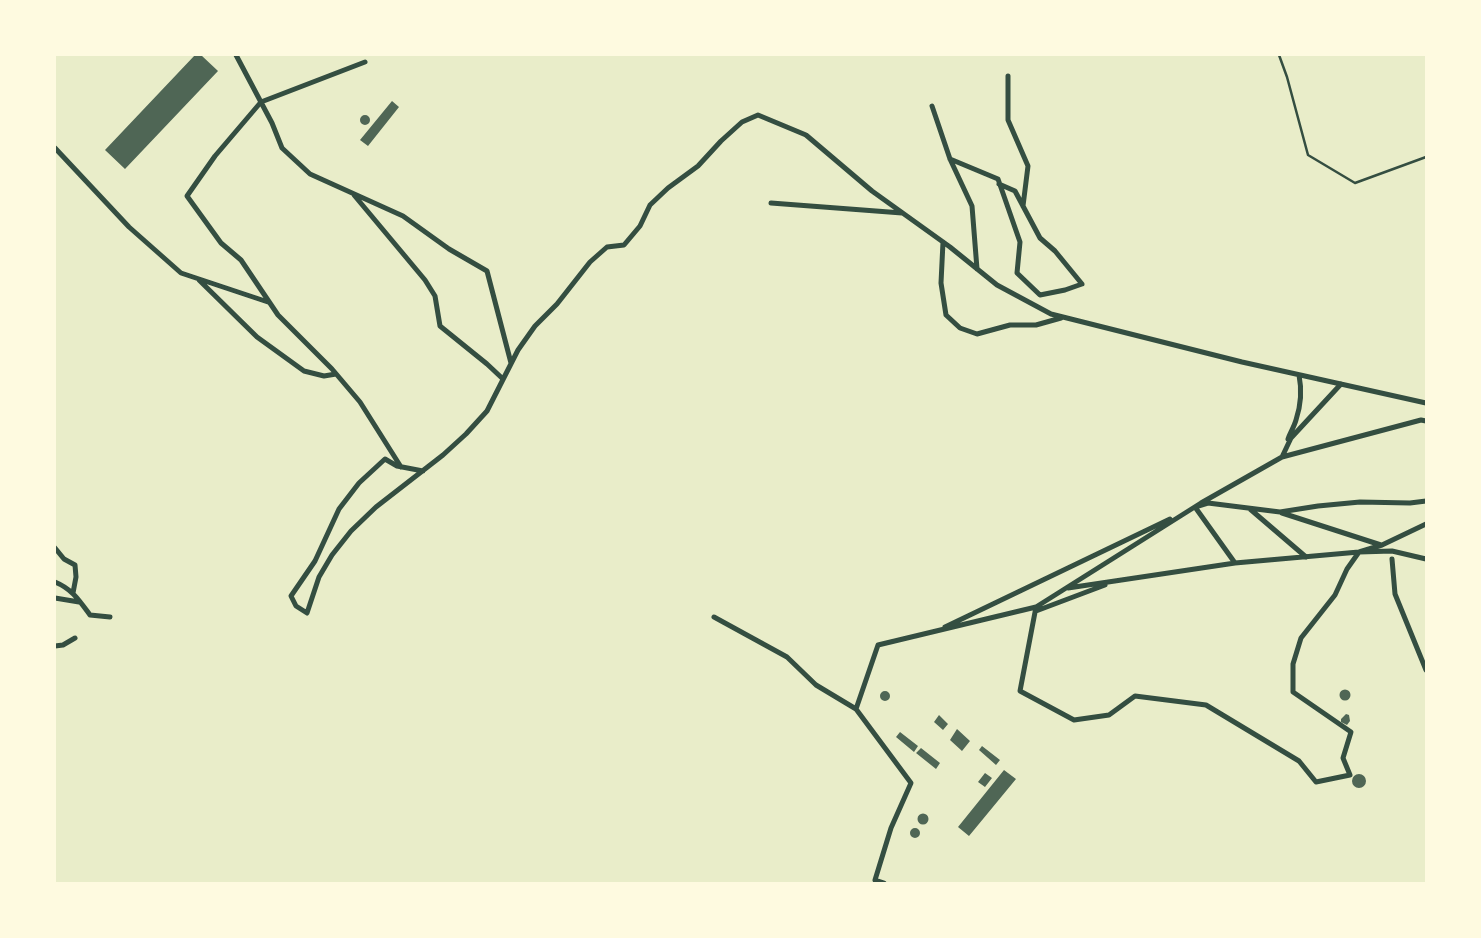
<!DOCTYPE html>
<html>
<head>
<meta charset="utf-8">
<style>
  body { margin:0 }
  #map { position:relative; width:1481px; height:938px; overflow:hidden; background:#e9edc9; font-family:"Crimson Pro",serif }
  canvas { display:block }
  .frame { position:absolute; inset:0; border:56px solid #fefae0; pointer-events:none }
</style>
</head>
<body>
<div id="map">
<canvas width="1481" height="938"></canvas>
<div class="frame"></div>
</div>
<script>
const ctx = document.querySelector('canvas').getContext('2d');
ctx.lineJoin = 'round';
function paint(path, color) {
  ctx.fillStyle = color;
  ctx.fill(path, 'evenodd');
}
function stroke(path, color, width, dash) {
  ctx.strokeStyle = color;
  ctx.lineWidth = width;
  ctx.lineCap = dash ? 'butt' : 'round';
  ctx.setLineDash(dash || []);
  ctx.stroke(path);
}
paint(new Path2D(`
  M195,55H201L218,71L125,169L105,150Z
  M392,101L399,107L368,146L360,140Z
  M360 120a5 5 0 1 1 10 0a5 5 0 1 1-10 0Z
  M1339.5 695a5.5 5.5 0 1 1 11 0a5.5 5.5 0 1 1-11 0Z
  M880 696a5 5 0 1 1 10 0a5 5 0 1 1-10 0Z
  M1346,714L1349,715L1350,721L1347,725L1341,722V719Z
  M939,715L948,724L943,730L934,722Z
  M957,729L970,741L962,751L950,740Z
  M900,732L918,746L914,752L896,737Z
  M982,746L1000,760L996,765L979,750Z
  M921,748L940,763L936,769L916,753Z
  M1004,770L1016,779L969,836L958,827Z
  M985,773L992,778L985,787L978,782Z
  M1352 781a7 7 0 1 1 14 0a7 7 0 1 1-14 0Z
  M917.5 819a5.5 5.5 0 1 1 11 0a5.5 5.5 0 1 1-11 0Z
  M910 833a5 5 0 1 1 10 0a5 5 0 1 1-10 0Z`), '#4f6655');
stroke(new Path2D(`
  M1279,55L1287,77L1308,155L1355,183L1426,157`), '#344e41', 2.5);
stroke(new Path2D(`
  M236,55L272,123L282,148L310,174L403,216L449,249L487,271L511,363
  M365,62L261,102L215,156L187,196L221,243L241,260L278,315L332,369L360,402L401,467
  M1008,76V120L1028,166L1023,206
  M932,106L950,159L972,206L977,269
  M55,148L129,227L181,273L268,302
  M950,159L998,179L1020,242L1017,273L1040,295L1065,290L1082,284L1055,251L1040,238L1015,191L999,184
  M354,195L425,280L435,296L440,326L487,364L503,379
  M771,203L902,213
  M943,242L941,283L946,315L960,328L977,334L1010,325H1036L1061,318
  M199,280L257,337L304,371L324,376L336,374
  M1426,421L1421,420L1282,457L1201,503L1036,607L1020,691L1074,720L1109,715L1135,696L1206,705L1299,761L1316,782L1350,775L1343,758L1351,732L1293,692V664L1301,638L1335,595L1347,569L1359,552L1392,551L1426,559
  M1288,439C1290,433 1294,427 1296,420C1301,405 1302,390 1299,375
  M1282,457L1291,438L1341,384
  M423,471L397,466L385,459L359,483L339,509L315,561L291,596L296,606L307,613L319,577L332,555L351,531L376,507L443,455L466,434L487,411L518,350L535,326L557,304L590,262L607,247L624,245L640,226L650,205L668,188L698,166L721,141L742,122L758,115L806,135L872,191L950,247L997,285L1051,314L1242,362L1426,403
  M1426,501L1410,503L1360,502L1318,506L1280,512L1208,503L1195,507L1235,563L1359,552L1382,545L1426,524
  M1250,509L1306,557
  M1282,513L1381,545
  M55,548L64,559L75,565L76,577L73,593
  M1392,559L1395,594L1426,670
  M55,582C72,589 79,600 90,615L110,617
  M1068,588L1235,563
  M55,598L79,602
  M1036,611L1105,585
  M714,617L787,657L816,685L856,709
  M945,627L1170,519
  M55,646L63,645L75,638
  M884,883L875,880L891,828L911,783L856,709L878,645L1036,607`), '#344e41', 5);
</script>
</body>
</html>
